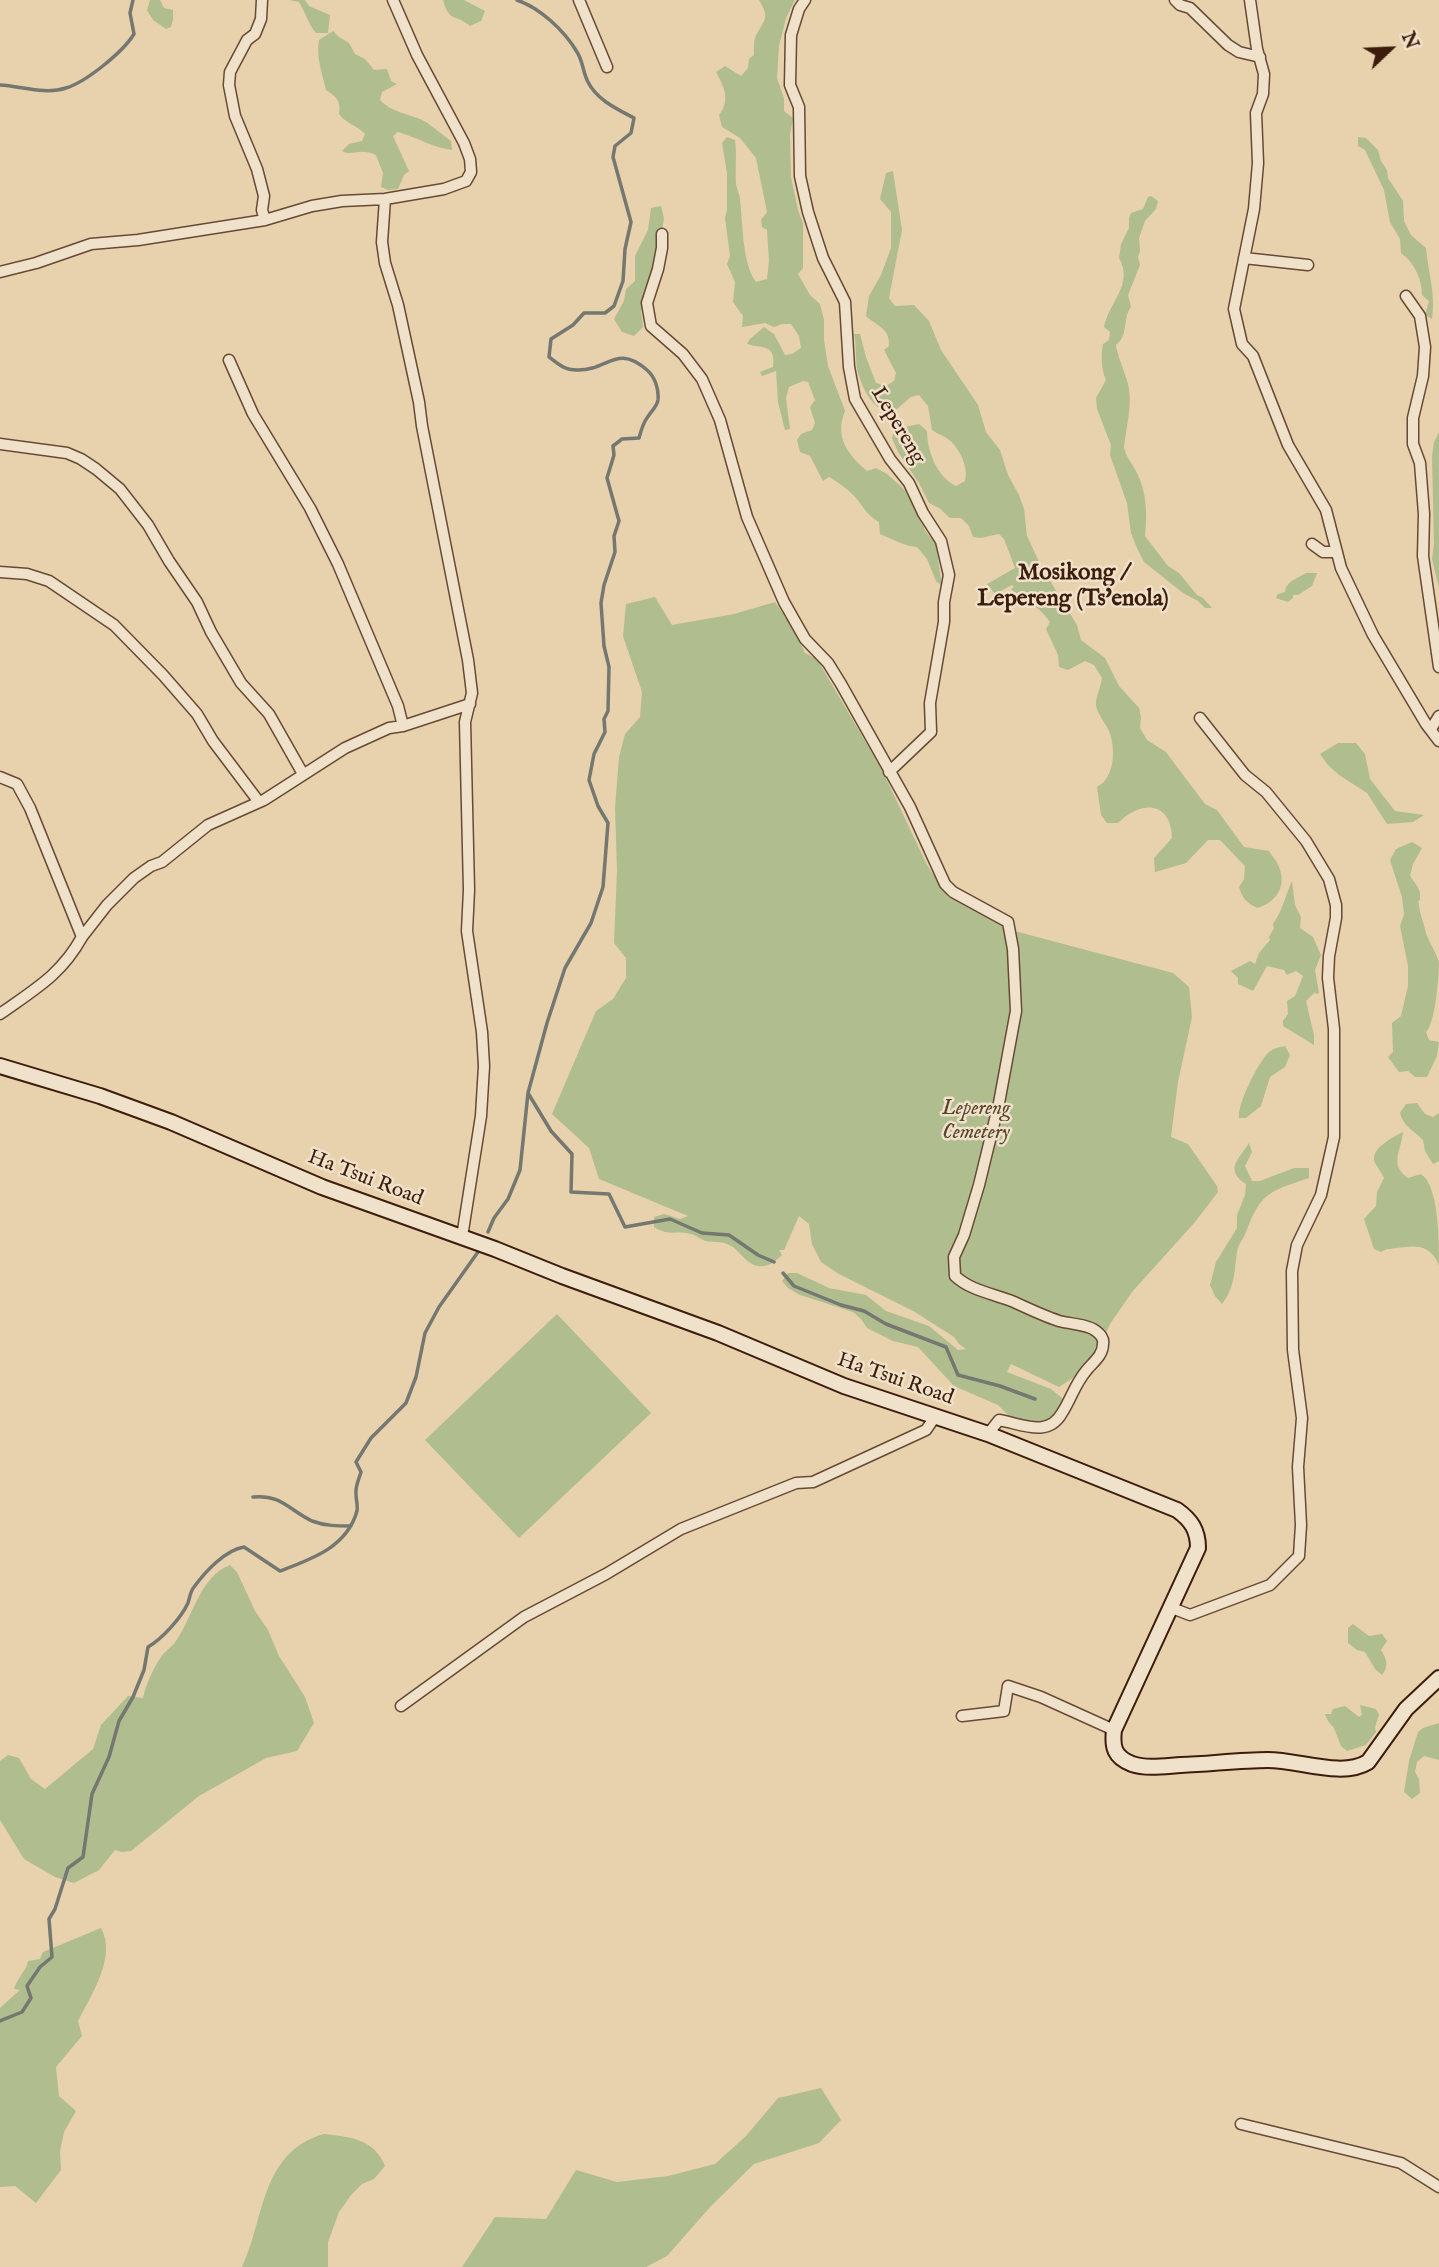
<!DOCTYPE html>
<html>
<head>
<meta charset="utf-8">
<style>
  body { margin:0 }
  #map { position:relative; width:1439px; height:2267px; overflow:hidden; background:#e8d1ad; font-family:"IM FELL English",serif }
  canvas { display:block }
  .north { position:absolute; left:1355px; top:14px; width:70px; height:70px; -webkit-text-stroke:5px #f0e1ca; paint-order:stroke; rotate:67deg; font-size:19px; font-weight:700; line-height:28px; text-align:center; color:#3c1d0b }
  .north::after { content:''; display:block; margin:auto; width:24px; height:32px; background:#3c1d0b; clip-path:polygon(50% 0,100% 100%,50% 72%,0 100%) }
</style>
</head>
<body>
<div id="map">
<canvas width="1439" height="2267"></canvas>
<div class="north">N</div>
</div>
<script>
const ctx = document.querySelector('canvas').getContext('2d');
ctx.lineJoin = 'round';
function paint(path, color) {
  ctx.fillStyle = color;
  ctx.fill(path, 'evenodd');
}
function stroke(path, color, width, dash) {
  ctx.strokeStyle = color;
  ctx.lineWidth = width;
  ctx.lineCap = dash ? 'butt' : 'round';
  ctx.setLineDash(dash || []);
  ctx.stroke(path);
}
function drawText(font, color, halo, rows, align = 'center') {
  ctx.font = font + ' "IM FELL English",serif';
  ctx.lineWidth = 5;
  ctx.setLineDash([]);
  ctx.textBaseline = 'middle';
  ctx.strokeStyle = halo;
  ctx.fillStyle = color;
  for (const [text, x, y, turn = 0] of rows) {
    ctx.save();
    ctx.translate(x, y);
    ctx.rotate((+turn || 0) * Math.PI / 180);
    ctx.textAlign = isNaN(turn) ? turn : align;
    if (halo) ctx.strokeText(text, 0, 0);
    ctx.fillText(text, 0, 0);
    ctx.restore();
  }
}
paint(new Path2D(`
  M150,0H160L164,8L173,10V20L171,27L166,29L153,20L147,10Z
  M289,0H305L309,6L330,15L328,33H316C310,27 305,12 299,2Z
  M443,0H464L485,11L481,21L470,26C455,13 450,24 443,0Z
  M759,0H795L786,18L779,46L777,78L784,98V111L793,118L790,135L791,177L798,210L803,223V268L798,274L810,295L820,304L824,320V340L828,366L845,411C834,437 848,455 867,471L876,468L887,474L905,490L926,532L936,544L942,586L936,581L927,559L917,547C903,546 893,539 880,534L879,522C865,513 866,510 856,498C848,489 839,483 829,477L823,481L810,456L800,452L797,440L801,434L812,430L815,423L810,407L815,400L808,382L803,381L789,387L786,398L790,429L785,430L778,402L776,371L762,376L760,372L773,367C776,343 762,349 747,344L750,339L764,327L774,334L785,355L792,354L801,348L799,336L791,324H782L774,327L765,323L742,327L743,316L733,302L735,282L727,264L730,256L725,218L727,210V173L722,143L727,137L735,140C737,155 735,169 736,184C737,190 740,195 740,200C743,223 742,264 756,282L767,279L769,261L767,230L762,227L761,220L767,212L756,158L740,138L722,127L719,115C731,100 724,87 716,72L725,66L741,76L748,68L749,59L754,55C754,47 753,39 758,32C767,17 768,16 759,0Z
  M333,31L339,37L349,43L355,54L365,59L374,70L387,69L391,81L397,84L382,92L380,100C392,113 408,113 424,121C433,126 442,135 451,141L452,150C433,148 417,137 398,132L393,136L409,171L404,175L398,189L388,190L381,187L383,173L376,155C360,147 352,157 342,151L349,144L362,141L365,134C357,125 346,124 339,114C341,101 337,97 326,90C322,72 316,58 319,40Z
  M1358,137L1366,138L1378,150L1381,161L1387,170L1388,178L1403,201L1404,221L1411,235L1426,248C1428,272 1436,294 1432,319L1425,315L1429,301L1422,295C1422,279 1414,262 1401,253L1400,239L1390,222L1384,190L1365,150L1358,146Z
  M893,171L902,230L889,298L895,306L914,305L929,321L941,350L978,405L986,432L1000,450L1008,475L1019,495L1024,509L1027,536L1041,566L1077,625L1081,640L1105,658L1119,686L1139,708L1141,717L1140,728L1147,740L1166,752L1171,759L1205,804L1217,810L1244,847L1269,851C1272,856 1277,861 1279,867C1287,886 1276,903 1257,908C1247,903 1242,898 1239,887L1244,879L1245,866L1220,840H1208L1186,863L1155,872L1154,858L1172,838C1171,801 1141,800 1118,823H1107L1101,815L1097,787C1115,778 1116,748 1109,731C1105,723 1098,714 1096,706C1095,698 1101,687 1102,678L1094,665L1085,661L1068,670L1059,667L1058,655L1046,629L1050,622C1035,600 1025,606 1011,589L1014,587L1012,585L995,594L987,584L1015,568L1004,539L999,534L981,538L973,537L969,526L961,518H950L939,508L929,503L919,483L898,452L892,438L894,432L900,428L919,424L927,431C927,451 937,477 956,486L965,481C969,467 959,447 948,439C943,435 937,434 932,430L928,406L919,395L911,397L892,413C873,411 863,389 858,373C855,364 857,346 854,334H860L866,357L876,383L886,386L894,381L896,373L884,350L889,346C890,328 878,327 866,316L869,296L881,275L891,248V212L880,199L886,173Z
  M1151,196L1158,201L1156,209L1145,221L1139,238L1140,251L1138,257L1140,265L1128,295L1131,307C1122,319 1129,335 1116,345C1118,360 1127,375 1129,389C1132,407 1126,428 1124,447C1126,457 1132,463 1137,473C1147,494 1147,513 1145,536L1168,566L1179,573L1197,595L1203,598L1212,608H1205L1198,601L1183,593L1144,562L1137,548L1131,533L1127,503L1110,455L1111,445L1097,409L1096,398L1106,380C1101,369 1101,355 1103,344L1109,340L1110,332L1104,327C1109,302 1134,284 1119,258L1121,244L1129,228V218L1131,213L1143,209L1148,197Z
  M661,206L664,218L662,231L657,240L655,262L641,311L643,327L634,336L622,332L614,319L624,301L626,289L635,281V256L648,230L651,208Z
  M1439,432V588L1432,559L1434,544L1432,456L1434,442Z
  M1306,573H1317L1312,586L1298,595H1293V598L1288,602L1276,598L1278,594L1285,592C1286,581 1297,579 1306,573Z
  M655,597L672,625L734,614L775,602L792,627L805,653L817,659L882,770L927,865L948,897L984,911L1007,929L1173,973L1189,987L1192,1017L1178,1082L1171,1137L1188,1144L1217,1186L1218,1192L1195,1222L1132,1292L1110,1324L1101,1344L1079,1374L1059,1387L1011,1364L1007,1372L1051,1389L1063,1399L1056,1416L1045,1422L1032,1424L1010,1417L998,1405L954,1386L918,1347L893,1341L867,1328L861,1319L853,1312L800,1295L788,1288L782,1281L788,1273H797L829,1288L866,1295L886,1311L929,1326L958,1350L966,1349L959,1344L954,1337L915,1312L839,1274L821,1262L812,1244L809,1224L799,1216L784,1250H779L782,1255C776,1261 767,1268 758,1266C745,1264 739,1248 727,1244C721,1241 712,1243 706,1241C700,1239 696,1235 691,1234C674,1230 671,1237 654,1227V1217L664,1214L680,1219L688,1216L599,1179L589,1148L552,1114L596,1011L613,999L626,978V958L614,943L617,870L615,808L619,757L625,734L640,717L642,692L623,636L626,604Z
  M1338,743H1356L1365,754L1370,779L1395,811L1424,815L1413,822L1387,824L1367,793L1339,775L1328,765L1320,754Z
  M1412,842L1422,848L1413,864L1410,876C1414,882 1420,888 1420,895C1421,906 1417,895 1419,906C1420,914 1424,924 1426,933C1429,943 1437,953 1439,963C1439,976 1435,1025 1426,1032L1429,1040L1439,1042L1437,1056L1427,1077H1415L1408,1071L1399,1072L1388,1057L1393,1052L1392,1023L1401,1016L1408,986V966L1400,926L1404,914L1402,897L1390,860L1396,849Z
  M1292,881L1295,905L1301,917L1300,928L1313,937L1321,955L1315,970L1319,993L1316,994L1315,992L1306,1001L1314,1035V1045L1283,1026V1021L1288,1014L1287,1001L1295,996L1303,976L1296,971L1287,975L1284,970L1267,966L1253,991L1238,984V978L1231,971L1250,961L1255,964L1259,953L1270,940L1269,937L1274,928L1273,924C1283,910 1285,896 1292,881Z
  M1285,1046L1290,1055L1285,1067L1270,1077L1261,1106L1246,1118H1239C1237,1104 1259,1061 1269,1052C1274,1048 1280,1047 1285,1046Z
  M1417,1103L1425,1114L1433,1117L1439,1113V1161L1433,1164L1425,1151L1423,1140C1414,1131 1403,1126 1400,1113L1406,1104Z
  M1403,1132C1401,1151 1389,1165 1408,1178L1421,1174C1439,1186 1439,1240 1439,1265C1430,1244 1416,1245 1397,1248C1390,1249 1387,1248 1381,1252L1374,1249L1364,1219L1376,1206L1377,1192L1384,1178C1381,1172 1378,1168 1375,1163C1369,1149 1393,1137 1403,1132Z
  M1249,1143L1252,1152L1245,1166L1252,1181H1260L1294,1168H1309V1178C1270,1191 1261,1192 1246,1232C1243,1240 1238,1244 1237,1252C1234,1273 1235,1287 1222,1304L1215,1296L1210,1285L1216,1262L1237,1228V1215L1245,1195L1246,1184C1224,1170 1239,1159 1249,1143Z
  M557,1314L651,1413L519,1538L425,1440Z
  M230,1565L237,1572L255,1611L268,1630L279,1656L305,1697L314,1723L297,1751L266,1758L199,1796L131,1851L122,1852L115,1850L99,1870L74,1883L55,1877L24,1859L0,1820V1761L8,1755L19,1758L31,1779L45,1789L93,1749L101,1725L128,1696L143,1698C146,1684 153,1669 161,1657C165,1651 172,1647 176,1641C193,1617 200,1576 230,1565Z
  M1353,1624L1369,1636L1382,1634L1387,1641L1381,1650C1387,1660 1389,1666 1382,1675L1375,1669L1365,1652L1357,1650L1348,1643V1628Z
  M1360,1705L1376,1709L1379,1715L1375,1727L1376,1732L1366,1745L1347,1751L1341,1746L1334,1728L1328,1721L1325,1714H1331L1333,1709L1345,1706L1359,1717L1362,1715Z
  M1439,1723V1760L1424,1756L1417,1762L1415,1772L1419,1779L1420,1793L1412,1799L1404,1792L1409,1761L1418,1732L1423,1728Z
  M101,1928C117,1956 91,1996 78,2021L82,2036L56,2067L59,2096L76,2111L64,2132L60,2152L61,2170L36,2203L15,2186L0,2187V2008L20,1990L14,1989C17,1978 27,1970 28,1961L40,1959L43,1952Z
  M821,2088L841,2120L819,2143L754,2164L711,2206L667,2256L646,2267H462L495,2217L546,2219L576,2170L617,2182L668,2176L715,2164L746,2136L778,2098Z
  M324,2134C351,2137 374,2139 385,2166L374,2179L362,2184L351,2195L339,2212L328,2242V2267H242C265,2219 260,2152 324,2134Z`), '#b0bd8e');
stroke(new Path2D(`
  M0,85C21,86 45,95 66,88C86,82 123,52 134,34L130,13L133,0
  M528,1093L551,1131L572,1154L571,1192L609,1194L625,1227L670,1219L702,1233L729,1235L758,1255L774,1262
  M488,1232L494,1218L508,1199L520,1170L528,1093L547,1023L565,968L591,923L603,887L608,823L598,806L589,780L594,754L605,732L604,719L608,711L609,667L604,646L601,603L604,585L615,552L614,536L619,521L607,478L614,455L613,446L622,439L639,438C641,431 643,423 647,418C651,411 657,407 658,400C659,389 655,377 647,370C616,343 608,371 577,370C565,370 559,365 549,357L551,339L573,325L584,313H605L614,306L623,281L625,249L631,222L613,157L615,146L631,133L634,118C617,109 597,100 588,82C583,73 583,61 577,52C564,30 540,8 517,0
  M783,1273L794,1286L841,1305L864,1311L886,1324L946,1347L958,1375L1000,1386L1035,1399
  M253,1497C281,1494 289,1510 312,1521C325,1526 338,1526 351,1526
  M0,2021L22,2012L31,1998L27,1986L40,1967L52,1957L49,1919L55,1909L68,1868L83,1857L92,1794L109,1757L119,1721L133,1697L144,1670L148,1647C162,1639 181,1618 188,1603C190,1597 190,1592 194,1587C205,1572 225,1550 244,1547L280,1571C312,1559 347,1547 357,1511C358,1505 356,1500 356,1494C355,1487 359,1479 361,1472L356,1462L371,1438L406,1403L416,1377L425,1333L439,1307L478,1252`), '#747870', 3.5);
const street = new Path2D(`
  M262,0L261,19L255,34L247,40L230,72L229,85L235,116L257,169L264,196L262,210L265,220
  M579,0L607,67
  M805,0L799,9L791,35L790,85L799,107L800,176L808,212L823,258L845,302L849,367L855,399L890,459L909,483L923,513L941,541L949,575L944,602V622L930,703L931,732L889,772
  M1175,0L1180,5L1190,8L1228,45L1239,52L1260,57
  M1250,0L1257,49L1264,74L1263,94L1256,113L1258,163L1254,209L1234,309L1242,344L1253,356L1288,445L1326,510L1341,568L1373,635L1426,724L1439,741
  M385,199L382,242L385,263L398,305L419,402L422,426L468,660L472,693L465,722L469,890L467,931L482,1032L484,1066L481,1116L462,1237
  M662,234V248L658,269L647,303L651,326L683,354L702,379L720,420L747,517L784,602L805,639L828,663L841,684L910,807L945,884L953,892L1008,922L1013,949L1016,1011L999,1103L979,1185L964,1235L954,1257L955,1276C971,1291 995,1294 1014,1302C1029,1309 1044,1316 1059,1321C1070,1324 1087,1324 1096,1331C1100,1334 1104,1339 1103,1344C1103,1356 1092,1363 1086,1371C1075,1384 1071,1399 1062,1413C1048,1438 1022,1424 999,1420L988,1434
  M1244,258L1308,265
  M0,272L36,263L91,244L138,240L265,220L312,206L342,201L385,199L444,189L466,181L471,172L470,159L464,143L417,55L393,0
  M1406,296L1420,316L1425,347L1423,376L1413,418V444L1420,463L1424,514L1423,556L1439,667
  M229,360L253,414L310,508L338,564L398,706L403,726
  M0,444L67,453L81,459L96,469L120,489L148,525L169,561L197,602L211,632L241,683L269,714L303,774
  M1312,544L1323,552H1337
  M0,572L27,574L49,581L114,625L163,675L197,714L213,741L259,802
  M1431,729L1439,716
  M0,777L17,784L30,808L82,937C61,975 35,989 0,1014
  M82,937L107,905L134,878L151,866L162,862L208,825L264,800L345,748L389,728L403,726L470,704
  M1172,1608L1190,1615L1270,1585L1299,1556L1301,1525L1298,1467L1302,1418L1293,1350L1292,1271L1297,1245L1321,1195L1334,1137V1029L1328,978L1329,956L1336,918V905L1329,879L1306,841L1266,792L1245,775L1200,718
  M401,1706L524,1617L606,1574L681,1529L796,1483L813,1482L926,1430L935,1417
  M962,1716L1004,1711L1008,1686L1041,1697L1114,1730
  M1241,2124L1401,2163L1439,2187`);
const secondary = new Path2D(`
  M0,1066L100,1096L171,1122L322,1187L495,1249L562,1276L718,1333L844,1386L988,1434L1177,1510C1191,1520 1198,1530 1198,1548L1114,1730C1112,1747 1114,1757 1132,1764C1147,1769 1165,1766 1181,1765C1210,1764 1239,1760 1268,1760C1299,1760 1342,1778 1368,1762L1406,1709L1439,1678`);
stroke(street, '#674a34', 13);
stroke(secondary, '#3c1d0b', 18);
stroke(street, '#f0e1ca', 10);
stroke(secondary, '#f0e1ca', 14);
drawText('21px', '#3c1d0b', '#f0e1ca', [
  ["Lepereng",897,426,59],
  ["Ha Tsui Road",365,1179,21],
  ["Ha Tsui Road",895,1380,19]
]);
drawText('italic 21px', '#59452c', '#f0e1ca', [
  ["Lepereng",976,1110],
  ["Cemetery",976,1134]
]);
drawText('bold 23px', '#3c1d0b', '#f0e1ca', [
  ["Mosikong /",1073,574],
  ["Lepereng (Ts'enola)",1073,600]
]);
</script>
</body>
</html>
